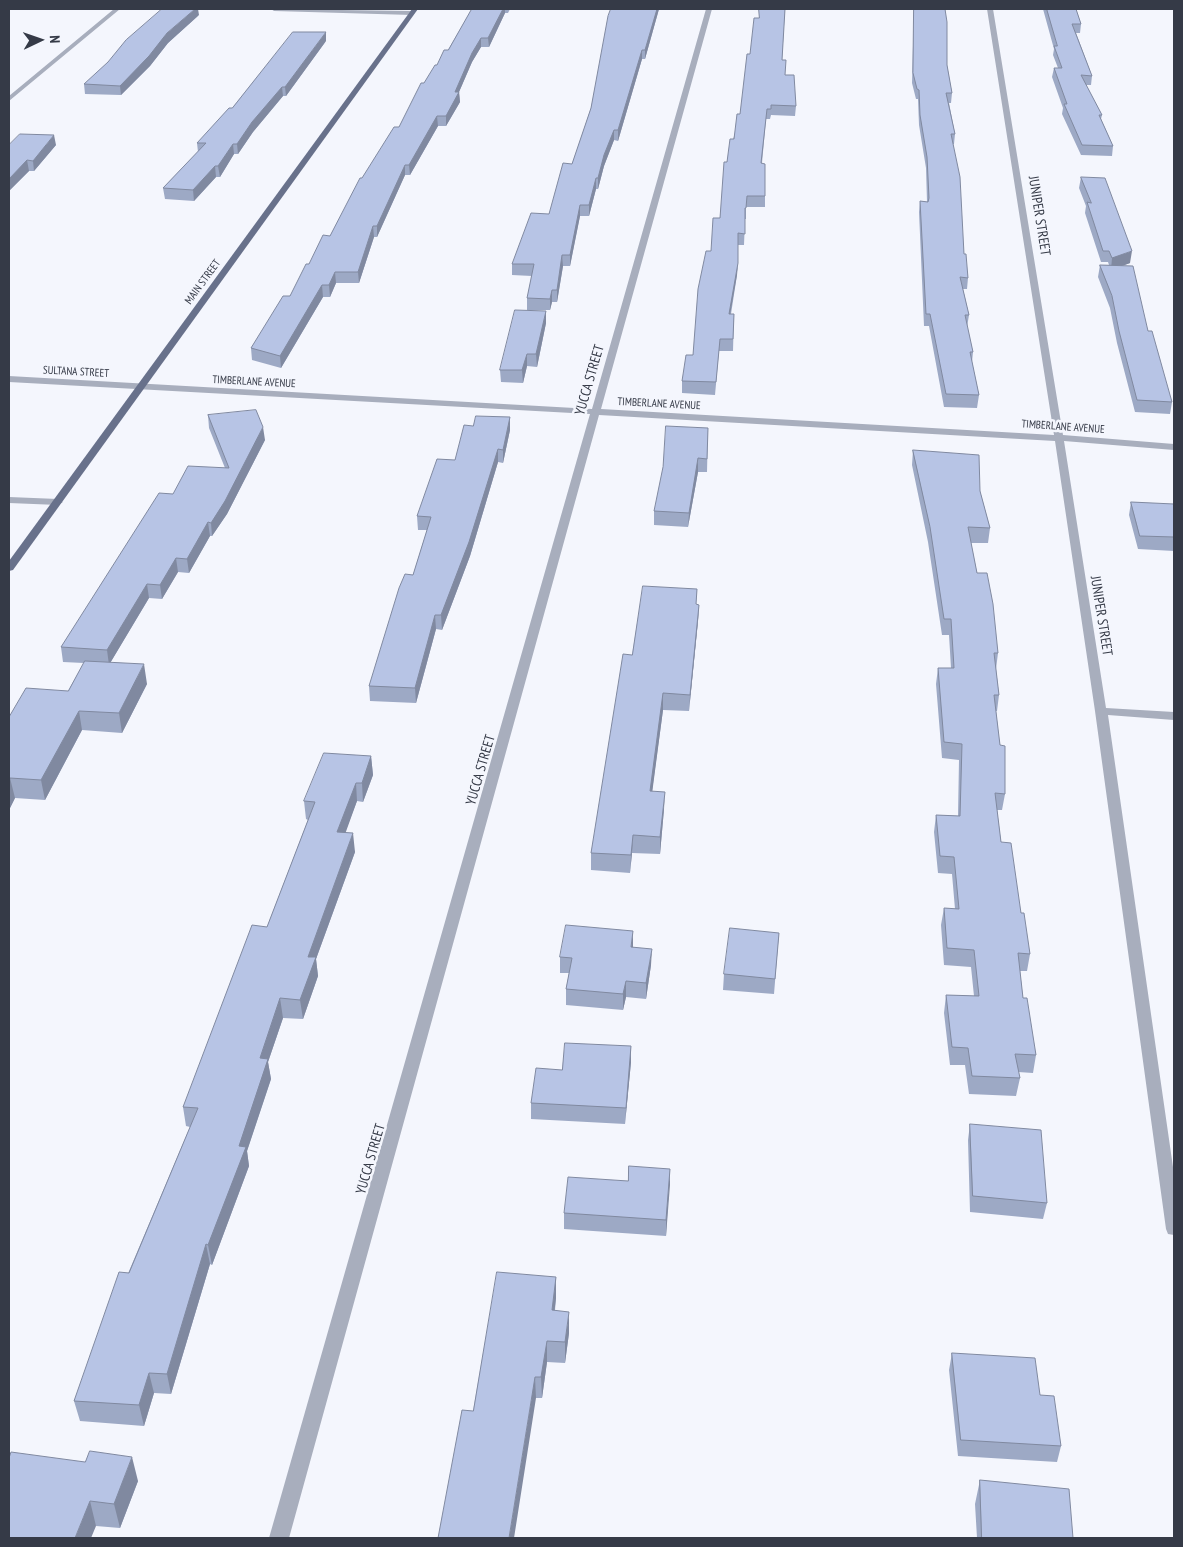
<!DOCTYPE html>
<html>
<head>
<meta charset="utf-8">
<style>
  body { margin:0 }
  #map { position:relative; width:1183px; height:1547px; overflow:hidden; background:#f4f6fd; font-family:"PT Sans Narrow",sans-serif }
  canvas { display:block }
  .frame { position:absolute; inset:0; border:10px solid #353a47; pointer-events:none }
  .north { position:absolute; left:15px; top:15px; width:50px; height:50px; -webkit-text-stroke:4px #f4f6fd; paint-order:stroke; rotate:87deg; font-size:14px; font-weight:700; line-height:20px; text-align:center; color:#353a47 }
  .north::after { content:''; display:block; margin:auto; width:18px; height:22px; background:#353a47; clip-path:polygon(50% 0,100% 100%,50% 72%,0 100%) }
</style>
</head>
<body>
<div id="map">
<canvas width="1183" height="1547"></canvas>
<div class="frame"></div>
<div class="north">N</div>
</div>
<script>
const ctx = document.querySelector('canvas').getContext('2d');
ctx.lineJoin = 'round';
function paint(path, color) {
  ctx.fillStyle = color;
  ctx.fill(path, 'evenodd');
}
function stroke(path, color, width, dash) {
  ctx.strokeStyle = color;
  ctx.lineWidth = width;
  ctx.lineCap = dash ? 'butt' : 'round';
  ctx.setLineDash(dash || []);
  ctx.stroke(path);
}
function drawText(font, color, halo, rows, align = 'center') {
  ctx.font = font + ' "PT Sans Narrow",sans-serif';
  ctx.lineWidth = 5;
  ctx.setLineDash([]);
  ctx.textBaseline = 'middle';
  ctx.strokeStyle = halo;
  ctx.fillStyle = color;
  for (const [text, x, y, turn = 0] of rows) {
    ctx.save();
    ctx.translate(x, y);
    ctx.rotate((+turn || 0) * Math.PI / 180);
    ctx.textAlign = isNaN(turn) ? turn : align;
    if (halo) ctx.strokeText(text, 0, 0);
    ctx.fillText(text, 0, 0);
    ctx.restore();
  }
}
paint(new Path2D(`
  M114,9H120L9,101V96Z
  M271,9L412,11L415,13L412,15L274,11Z
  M706,9H712L601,409L1054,435L987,9H993L1063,435L1174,444V450L1064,441L1106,708L1174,712V720L1108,715L1174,1174V1235L1168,1234L1166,1229L1095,711L1055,441L599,415L289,1538H269L590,414L9,382V376L592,409Z
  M9,497L58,499L63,502L58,505L9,503Z`), '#a8aebd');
paint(new Path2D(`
  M412,9H418L13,570L9,571V561Z`), '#68718b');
paint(new Path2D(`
  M472,9H510L508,13H505L489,47H481L472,62L459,92L460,102L446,126H438L410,175H405L377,237H374L359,283H336L330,297H323L281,368L252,360L251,348L290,296L309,264L330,236L362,178L399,127L424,83L448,50Z
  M611,9H659L645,59H642L618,141L614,140L604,166L598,189H596L589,216H580L570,266H563L557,302H552L550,310H527V298L532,276L512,275V264L549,214L572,164L591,108Z
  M759,9H785L782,60L785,75L796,106L795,116L771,115L770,119H766L762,163L765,196V207H746V219H745L744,245H738L737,275L731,314H734L733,351H719L715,395L682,393V381L693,355L711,251L720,218L727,162L740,114L750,54L759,18Z
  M914,9H945L947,65L952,93L951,103H949L955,134L954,144H953L964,254L968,278L967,289H963L969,315L967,327L973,352L972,362L979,395L977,408L944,407L929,326H924L919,212L920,201L927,202L926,168L919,125L918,99H916L912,83Z
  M1043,9H1076L1081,24L1080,33H1076L1092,76L1091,85H1086L1102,115L1101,119L1113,146L1112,156L1081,155L1062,114L1063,108L1052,77L1054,68H1058L1053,55L1054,49Z
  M199,15L168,43L150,66L121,95L85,94L84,84Z
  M326,41L286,96H283L253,132L238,154H234L220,177H216L194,201L165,199L163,188L198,152L197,143Z
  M9,145H56L34,171H29L9,191Z
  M1081,177L1130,263L1122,266L1148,331L1172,402L1170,414L1135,412L1117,343L1110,308L1098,277L1100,265H1109L1108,262H1101L1085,213L1086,206L1079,188Z
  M546,311V323L537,367L527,366L523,383L501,382L500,370Z
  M208,415L265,440L227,514L212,536H210L189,573L178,572L162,599L149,598L110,663L147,684L122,733L82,730L45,800L15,798L9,810V717L68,691L84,663L63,662L61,647L173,494L225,468L209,428Z
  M510,417V430L503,463L498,462L470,556L442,630L436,629L416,703L370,701L369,686L413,575L427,530H418L417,516L455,460L473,426Z
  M708,428L707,472H698L688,527L654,525V511Z
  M913,450L980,491L990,528L988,543H971L977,573L998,653L996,669L999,695L997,711H996L1005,794L1002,810H997L1001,842L1021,913L1030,954L1027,971H1020L1023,998L1036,1055L1033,1073L1018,1072L1020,1078L1016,1096L969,1094L965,1065H950L944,1013L946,995L974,996L971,967L944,965L941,925L944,908L955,909L952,874L938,873L934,832L936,815L958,816L959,760L942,758L936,684L938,668H951L949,635H942L928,542L912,465Z
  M1131,502L1174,505V551L1138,549L1129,515Z
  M697,589L696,605H699L698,621L689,711L663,710L652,791L664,809L660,854L632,853L630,873L591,870V853L632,655Z
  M371,756L373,775L363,802L357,801L345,832L355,852L316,959L318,976L303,1019L283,1018L268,1062L271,1079L247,1151L249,1166L212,1265L210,1264L171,1394L154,1393L144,1426L80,1421L74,1401L190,1127L186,1126L183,1107L267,927L308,820L306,819L304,801Z
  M779,933L774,994L723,990L724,974Z
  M633,947L651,965L646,999L626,997L623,1010L566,1005V989L569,973H560V957Z
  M631,1046V1062L625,1124L531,1119V1103L562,1070Z
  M970,1124L1047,1203L1043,1219L970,1212L968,1140Z
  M670,1169L666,1236L564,1229V1213Z
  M556,1277V1298L555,1310L569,1333L565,1363L547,1362L542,1398H536L473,1411Z
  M952,1353L1040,1395L1061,1446L1057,1462L958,1456L949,1370Z
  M9,1458L138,1481L120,1528L96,1526Z
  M980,1480L1073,1538H977L975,1504Z`), '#9da9c5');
paint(new Path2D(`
  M195,9H198L199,15L168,43L150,66L121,95L120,86L167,33Z
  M503,9H505V13L489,47L488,38Z
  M657,9H659L645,59V50Z
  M326,32V41L286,96L285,87Z
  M481,38V47L472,62L459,92L460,102L446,126V116L455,92L472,53Z
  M642,50V59L618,141V130Z
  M282,87L283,96L253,132L238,154L237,144L252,122Z
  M437,116L438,126L410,175L409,165Z
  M614,130V140L604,166L598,189V178L604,155Z
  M54,135L56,145L34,171L33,161Z
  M233,144L234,154L220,177L218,166Z
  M27,160L29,171L9,191V179Z
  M405,165V175L377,237V226Z
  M215,166L216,177L194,201L193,190Z
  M596,178V189L589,216V205Z
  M580,205V216L570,266V255Z
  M373,226L374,237L359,283L358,272Z
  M1132,251L1130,263L1111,270L1112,258Z
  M562,255L563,266L557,302V290Z
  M738,263L737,275L728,326L729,314Z
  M335,272L336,283L330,297L329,285Z
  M322,285L323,297L281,368L280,356Z
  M552,290V302L550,310V299Z
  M546,311V323L537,367L536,354Z
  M527,354V366L523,383L522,370Z
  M510,417V430L503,463V450Z
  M263,427L265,440L227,514L212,536L211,523Z
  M498,449V462L470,556L442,630L441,615Z
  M698,458V472L688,527L689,513Z
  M208,522L210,536L189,573L187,559Z
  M176,558L178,572L162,599L160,585Z
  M147,584L149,598L109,665L107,650Z
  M699,605L698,621L689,711L690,695Z
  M435,615L436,629L416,703L415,688Z
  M144,664L147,684L122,733L119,713Z
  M663,693V710L650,809V791Z
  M79,711L82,730L45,800L41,780Z
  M371,756L373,775L363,802L362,783Z
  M10,778L15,798L9,810V781Z
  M356,783L357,801L339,851L337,832Z
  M665,792L664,809L660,854V837Z
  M353,833L355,852L316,959L318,976L303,1019L300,1000L308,957Z
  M633,835L632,853L630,873L631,855Z
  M633,931V947L630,963L631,947Z
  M652,949L651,965L646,999V983Z
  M626,981V997L623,1010V994Z
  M280,998L283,1018L268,1062L271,1079L247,1151L249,1166L212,1265L208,1245L260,1058Z
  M631,1046V1062L625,1124L626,1108Z
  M670,1169V1185L666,1236V1220Z
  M206,1244L210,1264L171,1394L167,1374Z
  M556,1277V1298L552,1331V1310Z
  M569,1312V1333L565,1363V1342Z
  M547,1341V1362L542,1398L541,1377Z
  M149,1373L154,1393L144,1426L139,1405Z
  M535,1377L536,1398L514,1538H509Z
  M132,1457L138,1481L120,1528L114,1504Z
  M90,1501L96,1526L91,1538H75Z`), '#8089a0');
const building = new Path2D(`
  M162,9H195L167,33L149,56L120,86L84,84L108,62L126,40Z
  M472,9H503L488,38H481L472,53L455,92H459L446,116H437L409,165H405L377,226H373L358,272H335L329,285H322L280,356L251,348L283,296H290L306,264H309L323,235L330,236L360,178H362L394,127H399L421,83H424L435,65H437L444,50H448Z
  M611,9H657L645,50H642L618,130H614L604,155L598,178H596L589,205H580L570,255H562L557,290H552L550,299L527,298L534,264H512L531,213L549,214L563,163L572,164L591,108L608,16Z
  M759,9H785L782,60H786L785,75H794L796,106L771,105V109H767L761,163L765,164V196H747L746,208H745V234L738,233V263L729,314H734L733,339H720L716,382L682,381L686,355H693L698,289L706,251H711L713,218H720L724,162H727L730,139H734L737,114H740L747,54H750L754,18H759Z
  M914,9H945L947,22V65L952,93H946L955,134H951L960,177L964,254H966L968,278L960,277L969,315H965L973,352H970L979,395L946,394L930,314H926L920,201L928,202L929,198L927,157L920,115L919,90L917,89L913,73Z
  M1047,9H1076L1081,24H1072L1092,76L1081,75L1102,115H1099L1113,146L1082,145L1064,104H1067L1054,68H1062L1054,46H1057Z
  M293,32H326L285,87H282L252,122L237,144H233L218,166H215L193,190L163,188L206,143H197L229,108H232Z
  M20,134L54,135L33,161L27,160L9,179V145Z
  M1081,177L1105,178L1132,251L1112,258L1109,251H1103L1087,202L1091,203Z
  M1100,265L1133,266L1148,331H1152L1172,402L1137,400L1119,331L1112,296Z
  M515,310L546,311L536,354H527L522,370H500Z
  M256,410L263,427L225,501L211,523L208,522L187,559L176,558L160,585L147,584L107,650L61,647L159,493L173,494L188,466L229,468L208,415Z
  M476,416L510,417L503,450L498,449L469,542L441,615H435L415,688L369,686L399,588L405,574L413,575L431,517L417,516L437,459L455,460L464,425L473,426Z
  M666,426L708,428L707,459L698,458L689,513L654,511L663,467Z
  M913,450L979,455L980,491L990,528L968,527L977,573H987L993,604L998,653H994L999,695H994L1000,745L1005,746V794L995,793L1001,842L1011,843L1021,913H1024L1030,954L1018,953L1023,998H1027L1036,1055L1015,1054L1020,1078L972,1076L968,1048L952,1047L946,995L979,996L974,950L947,948L944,908L959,909L954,857L940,856L936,815L960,816L962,744L944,742L938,668H954L951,619H944L930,527Z
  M1131,502L1174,504V537L1140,536Z
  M643,586L697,589L696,604L699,605L690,695L663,693L650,791L665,792L660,837L633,835L631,855L591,853L623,654L632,655Z
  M85,661L144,664L119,713L79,711L41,780L10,778L9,781V717L26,688L68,691Z
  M324,753L371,756L362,783H356L337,832L353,833L308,957H316L300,1000L280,998L260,1058L268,1059L239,1146L246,1147L208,1245L206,1244L167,1374L149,1373L139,1405L74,1401L119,1272L129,1273L198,1108L183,1107L252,925L267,927L315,802L304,801Z
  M566,925L633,931L631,947L652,949L646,983L626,981L623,994L566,989L572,958L560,957Z
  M730,928L779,933L775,979L724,974Z
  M565,1043L631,1046L626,1108L531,1103L536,1068L562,1070Z
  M970,1124L1041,1130L1047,1203L973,1196Z
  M629,1166L670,1169L666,1220L564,1213L568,1177L628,1181Z
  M497,1272L556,1277L552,1310L569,1312L565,1342L547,1341L541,1377H535L509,1538H438L462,1410L473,1411Z
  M952,1353L1035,1358L1040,1395L1054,1396L1061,1446L961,1440Z
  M90,1451L132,1457L114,1504L90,1501L75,1538H9V1458L11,1452L85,1462Z
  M980,1480L1069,1489L1073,1538H982Z`);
paint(building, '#b7c4e5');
stroke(building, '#8089a0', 1);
drawText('11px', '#353a47', '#f4f6fd', [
  ["MAIN STREET",203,282,-54],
  ["SULTANA STREET",76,372,3],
  ["TIMBERLANE AVENUE",254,382,3],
  ["TIMBERLANE AVENUE",659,404,3],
  ["TIMBERLANE AVENUE",1063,427,4]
]);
drawText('14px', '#353a47', '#f4f6fd', [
  ["JUNIPER STREET",1039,216,81],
  ["YUCCA STREET",590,380,-74],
  ["JUNIPER STREET",1101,616,81],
  ["YUCCA STREET",481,770,-74],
  ["YUCCA STREET",371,1159,-74]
]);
</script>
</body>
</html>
